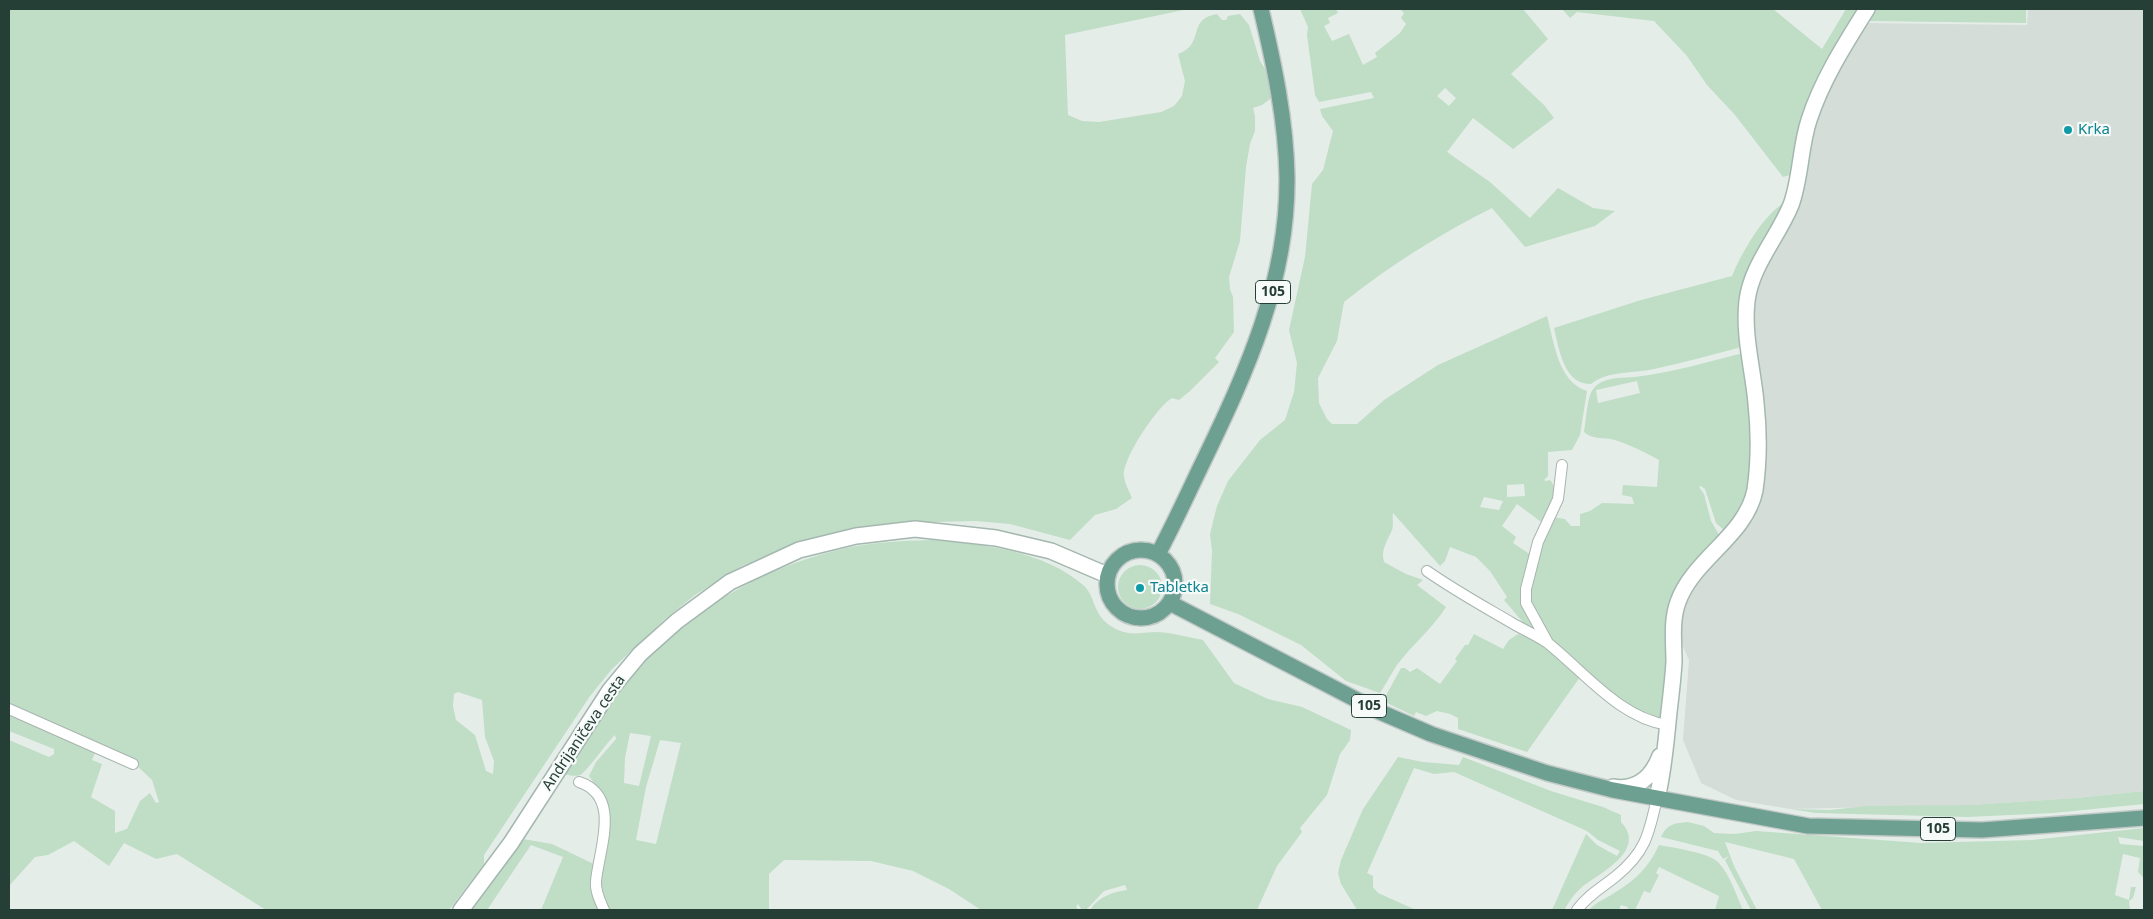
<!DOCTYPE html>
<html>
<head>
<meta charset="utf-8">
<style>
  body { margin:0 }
  #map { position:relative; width:2153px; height:919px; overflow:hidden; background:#e5ede9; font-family:"Noto Sans",sans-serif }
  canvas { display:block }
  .frame { position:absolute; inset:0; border:10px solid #253e36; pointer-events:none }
</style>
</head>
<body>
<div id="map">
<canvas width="2153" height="919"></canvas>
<div class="frame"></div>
</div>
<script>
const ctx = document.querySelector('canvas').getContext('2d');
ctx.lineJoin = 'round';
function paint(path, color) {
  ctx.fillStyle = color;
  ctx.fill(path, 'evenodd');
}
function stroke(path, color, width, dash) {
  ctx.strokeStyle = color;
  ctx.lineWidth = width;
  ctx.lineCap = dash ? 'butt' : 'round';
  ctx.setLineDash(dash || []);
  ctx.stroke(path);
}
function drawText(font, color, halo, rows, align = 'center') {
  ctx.font = font + ' "Noto Sans",sans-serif';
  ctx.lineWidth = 4.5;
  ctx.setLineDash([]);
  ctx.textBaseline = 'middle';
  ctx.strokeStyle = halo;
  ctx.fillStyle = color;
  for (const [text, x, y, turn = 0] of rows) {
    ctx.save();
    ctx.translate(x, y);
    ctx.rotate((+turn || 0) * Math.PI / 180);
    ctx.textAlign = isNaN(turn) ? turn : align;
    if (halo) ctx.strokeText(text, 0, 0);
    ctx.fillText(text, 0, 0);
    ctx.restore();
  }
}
paint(new Path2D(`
  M2028,9H2144V791L2076,798L1970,805L1790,809L1736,800L1701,783L1683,740L1689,660L1680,640V629L1687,602L1697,582L1734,534L1762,402L1751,315L1756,286L1779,238L1783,237L1798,212L1804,171L1819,107L1845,54L1867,23L2027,25Z`), '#d4ddd8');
paint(new Path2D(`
  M9,9H1188L1065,35L1068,115L1082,121L1099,122L1161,112L1174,106L1182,96L1185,81L1178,54C1206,44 1186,19 1217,14L1222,20H1226L1228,16L1240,14L1249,25L1260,61L1265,69L1271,93L1270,99L1262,105L1253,108L1255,116V131L1250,144L1246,167L1240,241L1229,277L1230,289L1233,297L1234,332L1215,358L1219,362L1190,391L1179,400L1172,398C1157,407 1122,459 1124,476C1125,484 1129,491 1132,498L1116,509L1095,515L1070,540L1010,524L975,521L891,523L843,531L801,542L742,566L695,595L665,619L612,669L590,696L484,855V864L449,910H266L177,854L156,859L124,843L109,866L74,841L48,855L35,857L9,886V740L49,757L54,754V749L9,731V711L96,750L92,760L102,764L91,797L115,811V833L127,829L140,801L150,793L156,803L159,802L152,780L134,763L9,705ZM458,692L482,700L485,737L494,761L493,774L486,771L475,735L456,720L453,706L454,694Z
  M1300,9H1336L1338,13L1328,18L1330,23L1324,26L1332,41L1349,34L1363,65L1377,57L1375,53L1400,33L1406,24L1401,18L1404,13L1400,9H1523L1548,39L1511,74L1544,105L1554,118L1513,149L1473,118L1447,152L1490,182L1530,218L1558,188L1593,208L1615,211L1595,226L1525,247L1492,208C1440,234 1389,266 1344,302L1337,341L1318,378L1319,403L1327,419L1332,424H1357L1384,400L1438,365L1547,316C1554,342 1558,382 1587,391L1580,435L1572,450L1548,452V476L1544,480L1546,481L1550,480C1561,491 1548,512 1544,524L1517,504L1502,526L1516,537L1513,543L1531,555L1522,589L1540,630L1535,633L1526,626L1504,600L1507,597L1490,571L1476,557L1450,547L1445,561L1440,566L1393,513C1392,518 1394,526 1392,530C1388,540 1380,550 1384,562L1406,574L1423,580L1417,585L1446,607C1432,629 1412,645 1397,665C1391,674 1386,684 1380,693L1346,681L1301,645L1238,614L1210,604L1212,551L1210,534L1217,506L1228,481L1260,440L1285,420L1294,392L1297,363L1289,330L1305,257L1312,184L1323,170L1333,131L1322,116L1320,109L1374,98L1371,92L1319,102L1315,95L1307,35L1308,27ZM1445,88L1456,98L1449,106L1437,96ZM1524,484L1525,496L1507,497V485ZM1484,497L1503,501L1499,510L1480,507Z
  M1562,9H1773L1822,49L1846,9H1864L1846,37L1793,174L1783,177L1735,115L1707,85L1687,56L1654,21L1577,12L1570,18Z
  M1871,9H2026V23L1864,21Z
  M1784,203L1783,209L1766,239L1742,344L1738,348C1710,355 1682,363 1654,369C1632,374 1609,370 1591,384C1564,385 1559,349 1554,328L1641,300L1732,276C1741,254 1763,215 1784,203Z
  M1743,353L1752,400L1750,498L1726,532L1716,523L1705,489L1701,486L1699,487L1704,494L1711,521L1721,538L1700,564L1667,647L1662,715L1659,718L1653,719C1619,700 1586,676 1557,649C1545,638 1527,605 1528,589C1529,564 1543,539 1553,517L1565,519L1571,526H1580V514L1590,511L1602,503L1634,504L1632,497L1622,495L1623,485L1657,487L1659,460C1645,452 1630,445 1615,440C1604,437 1592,440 1584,432C1586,422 1587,395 1594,388C1603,377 1621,378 1634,377C1671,373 1707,362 1743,353ZM1637,381L1640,393L1598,403L1596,390Z
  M932,540C983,544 1044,551 1083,585C1097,597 1091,615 1114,628C1129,636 1138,633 1154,632C1170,632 1187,637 1203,640L1234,683L1268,699L1302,707L1351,730L1350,740L1340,754L1327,795L1300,828L1302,832L1277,866L1257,910H1090C1098,897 1112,892 1127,890L1125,885L1104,891L1086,910H1082L1078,904L1076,907L1079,910H981L949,889L913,871L871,861L784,860L769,874V910H607L598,888L603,855L599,790L589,776L596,762L616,739L615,735C607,742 586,773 580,775C575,777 569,775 564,774C580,750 594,724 612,701C667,625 747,572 838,550C869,542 901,541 932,540ZM630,733L651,736L639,786L624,783L625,758ZM660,740L681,743L656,844L636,840L646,787Z
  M1118 587a22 22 0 1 1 44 0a22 22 0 1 1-44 0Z
  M1474,634L1503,649L1509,640L1518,634C1543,640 1561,660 1580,677L1527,752L1458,729V718L1450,714L1437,711L1426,716L1416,712L1414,716L1383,701L1401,668H1405L1410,672L1417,668L1440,684L1457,661L1455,659L1465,645H1468Z
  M1398,757L1423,762L1459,765L1463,757L1551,791L1603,807L1621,815V822C1648,851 1599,873 1581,888C1574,894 1569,902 1564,910H1552L1586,834L1597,845L1617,856L1620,851L1598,840L1587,831L1454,772L1434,774L1414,768L1367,873L1373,876V887L1378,893L1416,910H1357L1341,884L1338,873L1341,860L1363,809Z
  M2144,791V804L2053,813L1968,817L1816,813L1790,809L1829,810L1868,806L1970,805L2076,798Z
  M1688,822L1704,826L1714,833L1734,834L1756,831L1921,843L2032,840L2144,828V841L2118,837L2120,844L2144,846V878L2138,872L2140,858L2123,854L2115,895L2129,900L2131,887H2136L2133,898L2129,901L2130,910H1822L1794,859L1725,842L1734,866L1757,910H1751L1725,860L1729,856L1723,859L1718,851L1661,837C1667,824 1675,823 1688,822Z
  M523,839L552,844L596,865L602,910H541L563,857L531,845L487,910H472Z
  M1659,845C1674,848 1707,852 1718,862C1730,874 1736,895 1743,910H1715L1719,896L1659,867L1656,873L1659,875L1650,893L1644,891L1635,910H1627L1628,907L1621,905L1619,910L1611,909L1610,910H1589C1595,903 1603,900 1611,895C1633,882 1648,869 1659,845Z`), '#c0ddc6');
const street = new Path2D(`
  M1427,571C1454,590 1483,606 1512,623C1524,630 1538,636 1549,644C1585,673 1620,718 1668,725
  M1548,643L1526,603V589L1538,542L1558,499L1562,465
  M9,709L133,764
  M579,782C622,796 599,849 596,881C595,891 600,901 604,910
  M1577,910C1587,896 1601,888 1615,877C1645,853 1649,835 1657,798`);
const secondary = new Path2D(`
  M1613,787C1637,791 1652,777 1660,756
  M1657,798C1664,770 1666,741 1669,712C1671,695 1673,679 1674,662C1674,642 1671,621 1678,602C1693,559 1746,536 1755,490C1759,462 1759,431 1756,403C1753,369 1743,335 1747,301C1751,266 1778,237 1791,205C1801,178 1800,147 1809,120C1822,80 1845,44 1867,9
  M461,910L511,843L610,690L640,654L677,621L730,582L799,550L856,536L915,529L996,538L1051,551L1107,575`);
const primary = new Path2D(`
  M1107 584a34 34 0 1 1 68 0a34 34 0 1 1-68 0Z
  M1158,554C1174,524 1188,493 1203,462C1247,371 1288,281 1287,177C1286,120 1274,64 1261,9
  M1170,603L1380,712L1431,734L1547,773L1613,790L1808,826L1982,830L2144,818`);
stroke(street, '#a8b5b0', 12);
stroke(secondary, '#a4b8b0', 18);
stroke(primary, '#c2c9c7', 18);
stroke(street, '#fff', 10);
stroke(secondary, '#fff', 15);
stroke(primary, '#6da090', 15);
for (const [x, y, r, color] of [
  [2068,130,5,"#0f9aa8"],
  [1140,588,5,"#0f9aa8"]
]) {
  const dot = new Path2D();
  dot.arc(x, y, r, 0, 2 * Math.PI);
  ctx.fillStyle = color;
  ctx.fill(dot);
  stroke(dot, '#f6faf8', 2);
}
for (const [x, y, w] of [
  [1273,292,35],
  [1369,706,35],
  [1938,829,35]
]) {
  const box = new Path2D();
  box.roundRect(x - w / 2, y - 11.5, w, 23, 4);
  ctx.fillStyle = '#f6faf8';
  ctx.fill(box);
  stroke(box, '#253e36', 1);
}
drawText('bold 14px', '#253e36', null, [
  ["105",1273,292],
  ["105",1369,706],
  ["105",1938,829]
]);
drawText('15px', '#0d838f', '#f6faf8', [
  ["Krka",2078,130],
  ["Tabletka",1150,588]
], 'left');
drawText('15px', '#253e36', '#f6faf8', [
  ["Andrijaničeva cesta",584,733,-56]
]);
</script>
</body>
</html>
